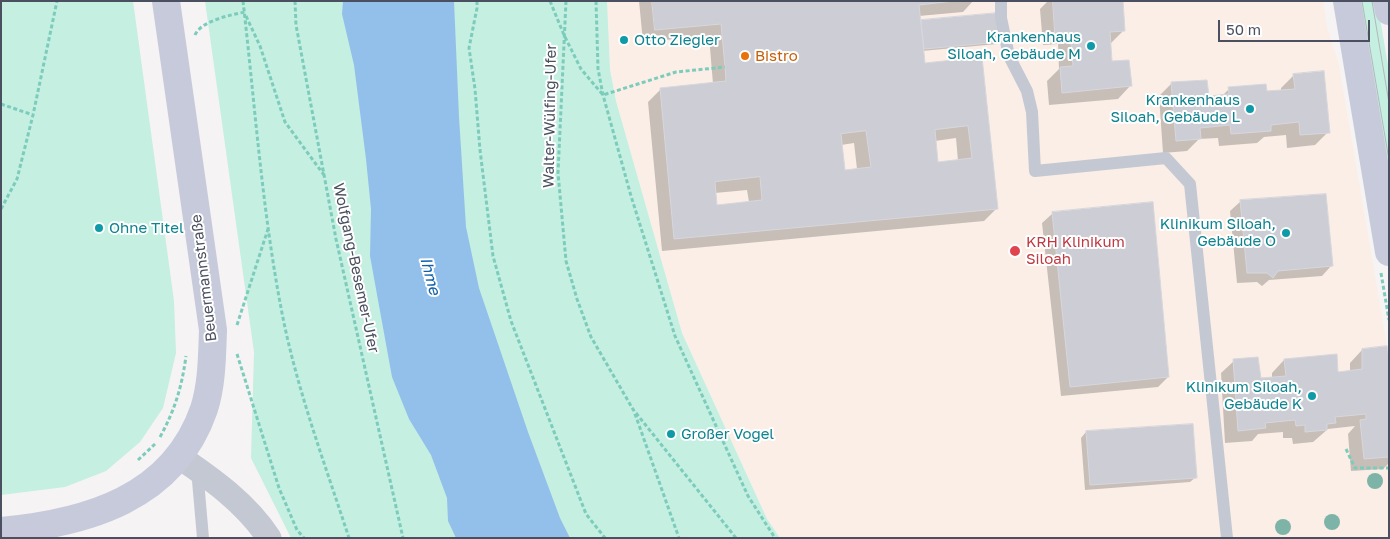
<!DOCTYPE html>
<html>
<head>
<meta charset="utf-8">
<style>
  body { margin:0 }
  #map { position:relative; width:1390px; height:539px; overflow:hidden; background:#f5f3f3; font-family:"Golos Text",sans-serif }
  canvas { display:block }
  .frame { position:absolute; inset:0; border:2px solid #4b5060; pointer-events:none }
  .scale { position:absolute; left:1218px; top:20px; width:152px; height:22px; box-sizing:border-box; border:2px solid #4b5060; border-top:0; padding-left:6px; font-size:15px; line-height:18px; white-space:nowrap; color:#4b5060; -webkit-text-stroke:4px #fff; paint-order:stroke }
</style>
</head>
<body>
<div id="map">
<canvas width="1390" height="539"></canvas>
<div class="frame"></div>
<div class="scale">50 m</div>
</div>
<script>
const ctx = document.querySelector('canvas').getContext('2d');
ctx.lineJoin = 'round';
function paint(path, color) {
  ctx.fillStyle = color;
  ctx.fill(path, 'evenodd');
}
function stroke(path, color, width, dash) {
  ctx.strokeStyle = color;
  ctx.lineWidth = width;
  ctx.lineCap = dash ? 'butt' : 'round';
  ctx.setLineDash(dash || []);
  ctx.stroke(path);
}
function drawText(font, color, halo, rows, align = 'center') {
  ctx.font = font + ' "Golos Text",sans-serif';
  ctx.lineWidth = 4;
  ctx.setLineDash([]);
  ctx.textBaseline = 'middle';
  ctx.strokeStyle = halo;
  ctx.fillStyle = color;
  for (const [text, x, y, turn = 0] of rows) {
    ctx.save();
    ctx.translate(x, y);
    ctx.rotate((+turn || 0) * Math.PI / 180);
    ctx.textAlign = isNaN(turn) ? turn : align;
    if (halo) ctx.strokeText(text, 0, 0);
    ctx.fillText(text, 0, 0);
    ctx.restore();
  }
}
paint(new Path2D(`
  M607,1H1323L1327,27L1339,65L1389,358V538H780L767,519L682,333L616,101L610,70Z`), '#fbeee6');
paint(new Path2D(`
  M1,1H133L174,301L176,353L163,408L140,442L106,471L65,487L1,495Z
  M205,1H607L610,70L616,101L682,333L767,519L780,538H291L251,458L254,352Z
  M1355,1H1377L1389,71V207Z`), '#c4efe1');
paint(new Path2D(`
  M343,1H454L459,117L466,227L479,288L528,432L560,518L570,538H456L448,521L447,498L431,455L409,419L392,377L370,256L371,209L366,159L354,65L342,14Z`), '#93c0ea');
paint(new Path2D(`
  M639,1H973L963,12L919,16L920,22L996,14L999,41L997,44L922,51L923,65L981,59L997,208L984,221L662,251L648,102L661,89L713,84L709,36L643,42ZM956,138L958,161L937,163L935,141ZM854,143L857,169L844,171L841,145ZM747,190L749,202L716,206L715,193Z
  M1048,1H1121L1123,31L1110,44L1111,62L1130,86L1118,99L1049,105L1047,81L1059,69L1058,44L1043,45L1040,9Z
  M1294,75L1328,132L1315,145L1287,148L1286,135L1264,137L1257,143L1219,146L1218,138L1199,139L1187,151L1163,153L1159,96L1171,84L1207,97L1222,96L1229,89L1266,93L1281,92V88Z
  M1325,195L1331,266L1322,276L1269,280L1262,286L1257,282L1237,283L1230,211L1240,202Z
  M1052,214L1168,377L1158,387L1061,396L1042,223Z
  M1362,350L1389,366V463L1383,469L1351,471L1348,434L1355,426L1328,429L1313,442L1293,444L1292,438H1283V432L1258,434L1252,441L1225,443L1221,373L1234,361L1260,379L1272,378V373L1284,360L1337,373L1350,372V363Z
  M1086,432L1196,477L1190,482L1085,490L1081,438Z`), '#0003');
const building = new Path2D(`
  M652,1H954L919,5L925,63L982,57L998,209L674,239L660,88L726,81L725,67L721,24L655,30ZM968,126L972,158L938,162L935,130ZM866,131L871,167L845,170L841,134ZM760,177L762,200L717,205L715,182Z
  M1053,1H1123L1125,31L1110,32L1112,61L1129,60L1132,86L1062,93L1060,67L1073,66L1070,32L1055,33Z
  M997,13L1000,42L924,49L921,20Z
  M1324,71L1330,133L1300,135L1299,122L1271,125V131L1231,134L1230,125L1200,128L1201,139L1176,141L1171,82L1207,80L1209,96L1229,94L1228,87L1266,84L1267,91L1295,89L1293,74Z
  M1326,194L1333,266L1278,271L1273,278L1267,273H1247L1240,200Z
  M1153,202L1169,377L1070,387L1052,212Z
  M1387,346L1389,358V457L1364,459L1360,420L1366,419V414L1335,417L1336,423L1327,424V430L1305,432V425L1296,426L1295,420L1265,423L1266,428L1238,431L1233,359L1258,357L1261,378L1286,376L1284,359L1337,354L1338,372L1362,369V349Z
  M1193,424L1197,478L1090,485L1086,431Z`);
paint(building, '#cdced5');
stroke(building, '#d7d7dd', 1);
stroke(new Path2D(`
  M243,1C255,105 262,210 282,313C297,390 325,464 349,538
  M295,1L296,25L336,239L403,538
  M477,1V8L469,48L475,89L480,150L493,256L511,321L586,514L605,538
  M550,1L564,35L581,69L603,95L676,72L725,67
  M566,1L558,173L566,261L577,299L591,337L634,411L679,538
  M596,1L598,69L603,95L631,196L675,336L748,496L775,538
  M246,16L260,46L285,122L324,175
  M195,35C201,21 230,15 245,12
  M1,104L33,115
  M1,209L17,179L33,115L57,1
  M1381,273L1389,320
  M237,325L268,229
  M237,354L279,488L297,530L304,538
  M636,413L736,538
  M160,437C175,410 182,386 186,356
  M1346,449L1355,468H1389
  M138,460L155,444`), '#7dccbb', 3, [4, 2.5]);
stroke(new Path2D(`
  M1001,1V18L1009,56L1027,91L1032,112L1035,171L1166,158L1190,184L1227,538
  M197,469L203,538`), '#c4c8d3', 12);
stroke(new Path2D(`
  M178,456C212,479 246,503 269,538`), '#c4c8d3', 25);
stroke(new Path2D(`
  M1347,1L1389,252
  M1387,1L1389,11
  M1,531C86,523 173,499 204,409C212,384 212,356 213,330L166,1`), '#c7cada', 28);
stroke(new Path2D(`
  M1362,1L1389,160
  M1372,1L1389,103`), '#b5b6bc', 1);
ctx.fillStyle = '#7eb4a8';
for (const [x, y] of [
  [1375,481],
  [1332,522],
  [1283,527]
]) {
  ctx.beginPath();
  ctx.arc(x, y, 8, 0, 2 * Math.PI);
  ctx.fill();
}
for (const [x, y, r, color] of [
  [624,40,5,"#0f9aa8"],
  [1091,46,5,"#0f9aa8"],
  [745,56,5,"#e8710a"],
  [1250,109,5,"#0f9aa8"],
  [99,228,5,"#0f9aa8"],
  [1286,233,5,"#0f9aa8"],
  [1015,251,6,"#e0444e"],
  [1312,396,5,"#0f9aa8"],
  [671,434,5,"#0f9aa8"]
]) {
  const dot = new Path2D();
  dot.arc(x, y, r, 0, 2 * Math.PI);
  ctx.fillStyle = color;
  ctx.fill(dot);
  stroke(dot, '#fff', 2);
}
drawText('15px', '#0d838f', '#fff', [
  ["Krankenhaus",1081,37],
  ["Siloah, Gebäude M",1081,54],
  ["Otto Ziegler",634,40,"left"],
  ["Krankenhaus",1240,100],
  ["Siloah, Gebäude L",1240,117],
  ["Klinikum Siloah,",1276,224],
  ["Gebäude O",1276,241],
  ["Ohne Titel",109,228,"left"],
  ["Klinikum Siloah,",1302,387],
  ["Gebäude K",1302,404],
  ["Großer Vogel",681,434,"left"]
], 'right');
drawText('15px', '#c56008', '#fff', [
  ["Bistro",755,56]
], 'left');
drawText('15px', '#4b5060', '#fff', [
  ["Walter-Wülfing-Ufer",550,116,-89],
  ["Wolfgang-Besemer-Ufer",356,268,78],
  ["Beuermannstraße",204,278,-97]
]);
drawText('15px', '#be3a42', '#fff', [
  ["KRH Klinikum",1026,242],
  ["Siloah",1026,259]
], 'left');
drawText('italic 16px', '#1261ab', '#fff', [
  ["Ihme",430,276,75]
]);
</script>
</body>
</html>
